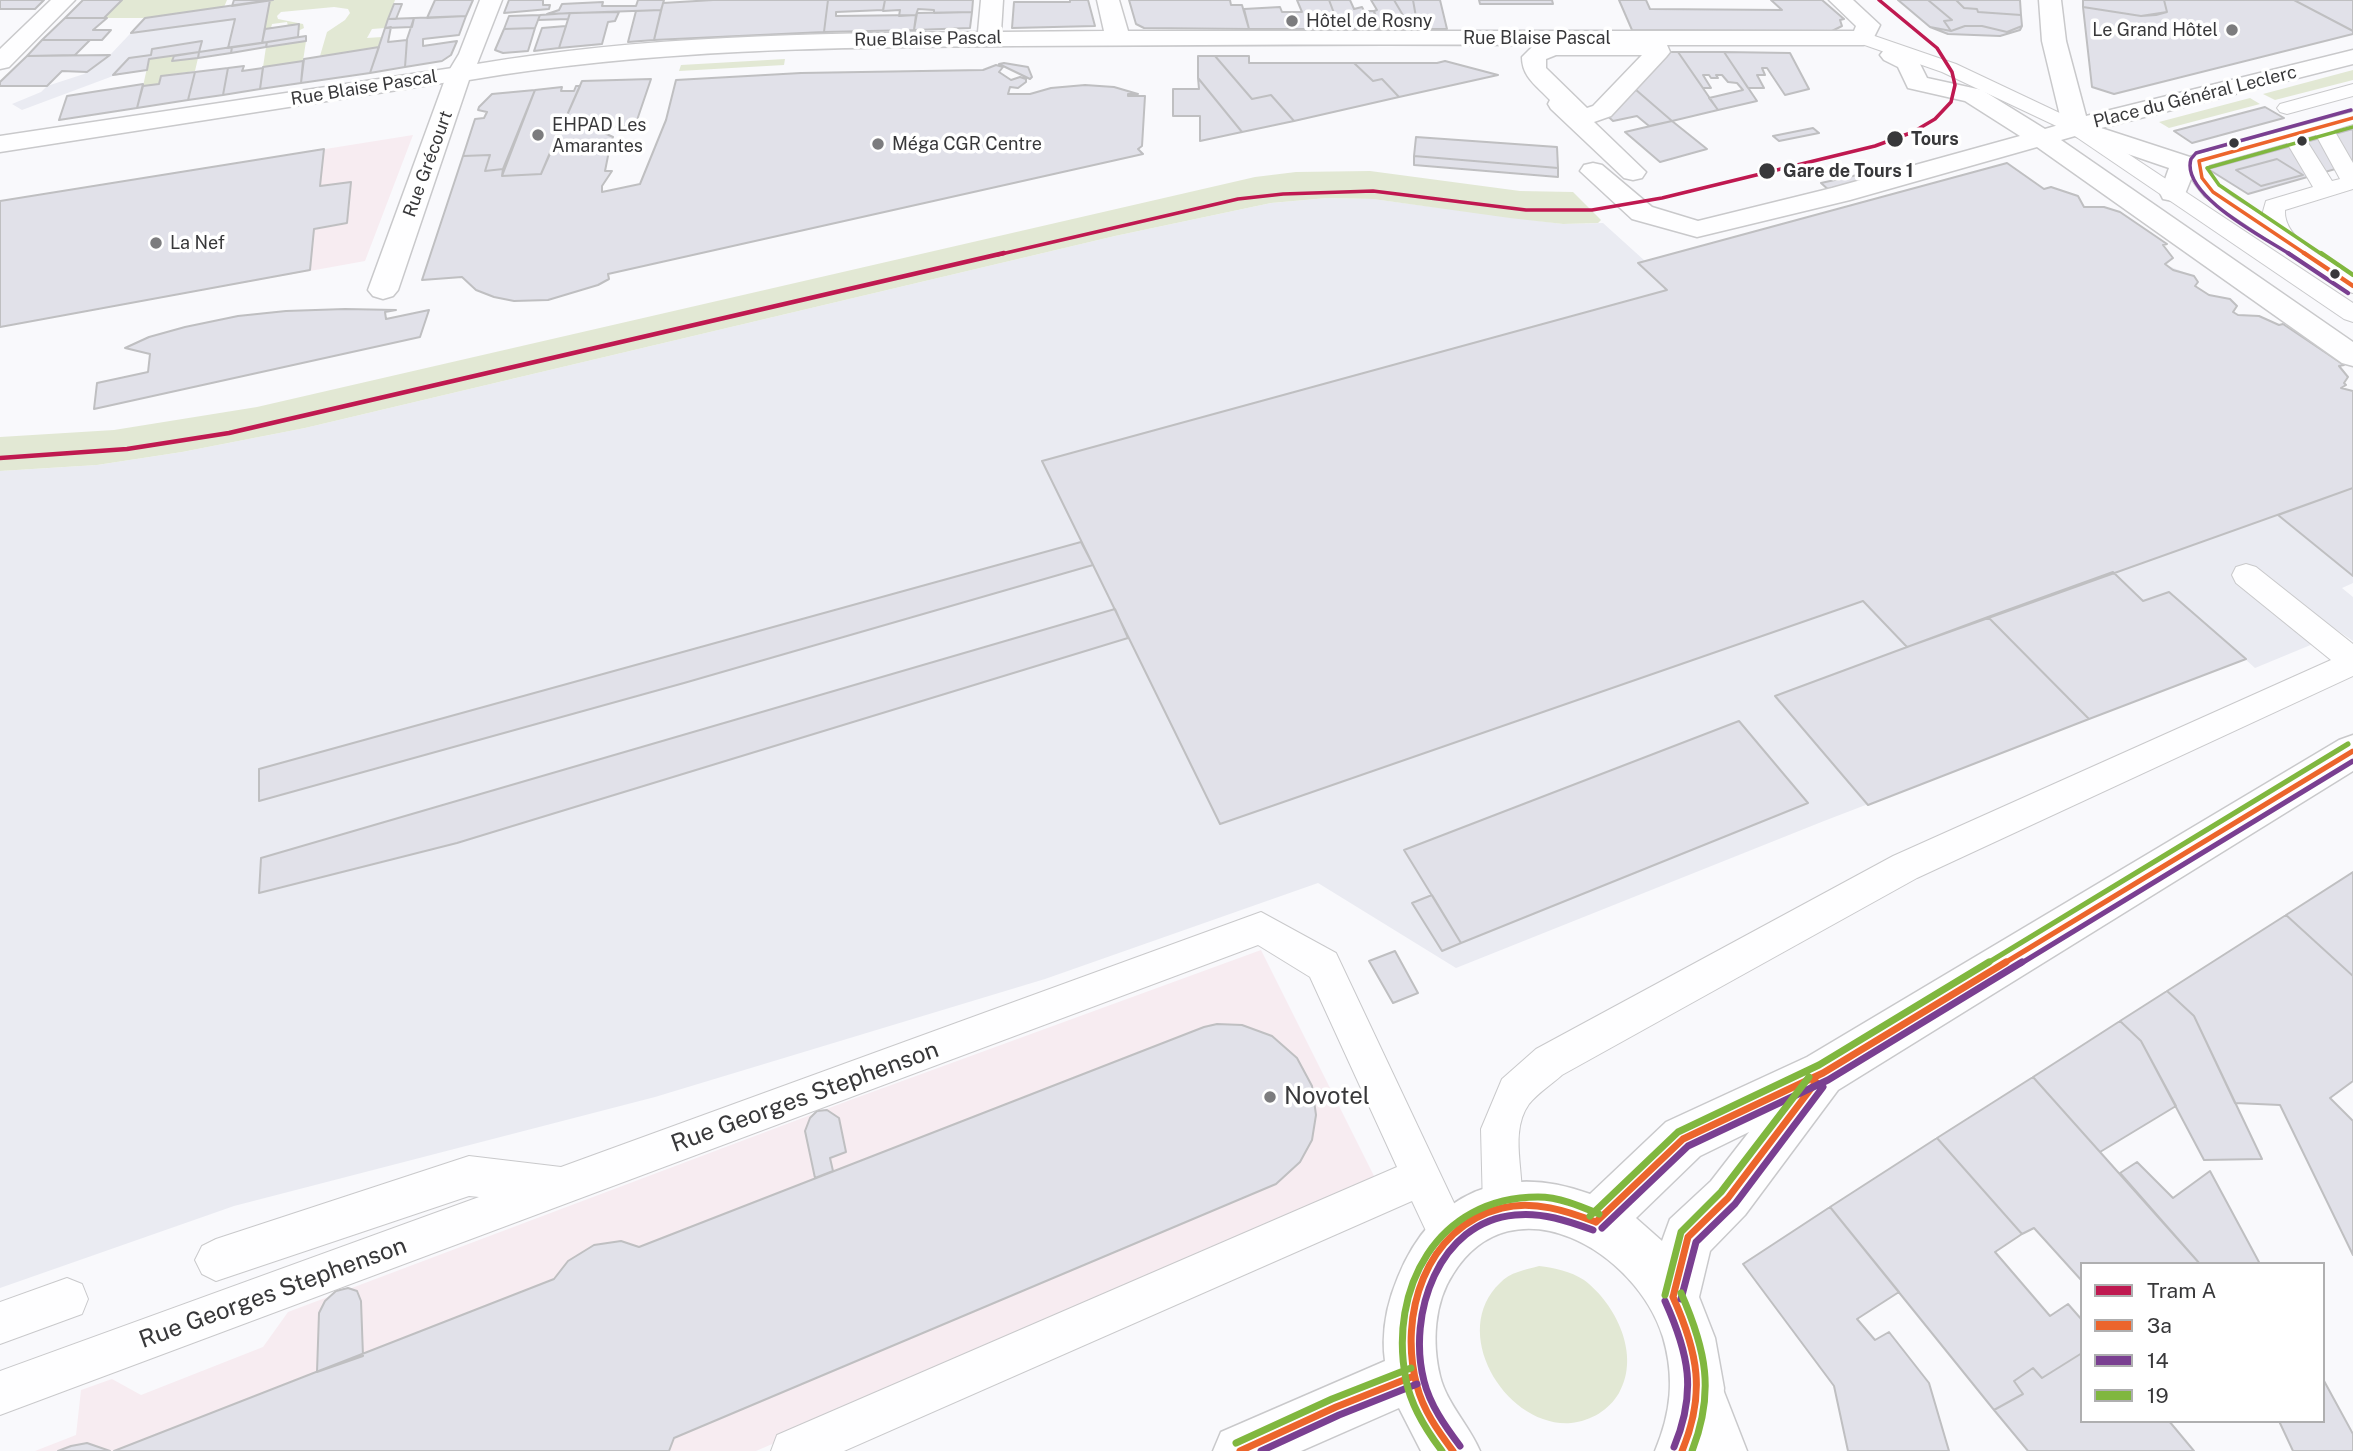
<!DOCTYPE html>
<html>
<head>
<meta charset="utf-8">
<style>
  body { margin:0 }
  #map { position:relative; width:2353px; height:1451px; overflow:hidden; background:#f9f9fc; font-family:"Public Sans",sans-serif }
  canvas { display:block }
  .legend { position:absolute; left:2080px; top:1262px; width:245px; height:161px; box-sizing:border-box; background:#fff; border:2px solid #afafb0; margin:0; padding:9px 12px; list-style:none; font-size:21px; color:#38383a }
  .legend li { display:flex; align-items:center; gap:14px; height:35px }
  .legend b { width:35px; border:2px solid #afafb0 }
</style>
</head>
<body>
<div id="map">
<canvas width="2353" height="1451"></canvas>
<ul class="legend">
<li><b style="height:9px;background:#bf1950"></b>Tram A</li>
<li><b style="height:9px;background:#ec652c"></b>3a</li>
<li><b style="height:9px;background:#7a3f91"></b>14</li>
<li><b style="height:9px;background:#80b73f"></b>19</li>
</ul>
</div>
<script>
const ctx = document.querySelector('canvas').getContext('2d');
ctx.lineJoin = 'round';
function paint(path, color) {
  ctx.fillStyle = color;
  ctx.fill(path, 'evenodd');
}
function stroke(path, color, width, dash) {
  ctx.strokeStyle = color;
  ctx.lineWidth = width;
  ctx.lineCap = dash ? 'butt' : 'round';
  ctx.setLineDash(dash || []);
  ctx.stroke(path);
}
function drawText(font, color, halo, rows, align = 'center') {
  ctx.font = font + ' "Public Sans",sans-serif';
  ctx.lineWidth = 7;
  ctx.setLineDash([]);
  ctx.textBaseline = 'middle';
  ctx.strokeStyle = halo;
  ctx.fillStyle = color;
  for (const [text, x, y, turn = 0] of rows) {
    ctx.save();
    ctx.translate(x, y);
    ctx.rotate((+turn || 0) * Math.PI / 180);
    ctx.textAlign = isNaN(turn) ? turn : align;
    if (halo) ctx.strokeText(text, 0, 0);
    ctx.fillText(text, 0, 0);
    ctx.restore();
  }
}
paint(new Path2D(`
  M413,135L365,261L0,327V201Z
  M1261,950L1378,1184L756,1451H35L76,1435L81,1390L112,1379L141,1395L263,1347L288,1312L853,1099Z`), '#f7ecf1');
paint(new Path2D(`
  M270,0L262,43L150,59L147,70L113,76L22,110L12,104L41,92L47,86L84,74L110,55L145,18Z
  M2007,163L2044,189L2051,187L2078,196L2083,207H2104L2120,212L2167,244L2164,245L2173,258L2166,265L2194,276L2198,282L2196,286L2209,295L2230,299L2237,306L2234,313L2238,315L2259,316L2279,325L2283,324L2344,365L2340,366L2348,377L2344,383L2346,385L2342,388L2353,391V583L2342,588L2353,597V641L2334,628L2307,638L2313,644L2255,668L2245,659L1824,821L1456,968L1318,883L1045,979L655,1097L234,1206L0,1288V471L97,465L182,452L305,428L1115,236L1271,203L1327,198L1373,199L1563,224L1603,223L1645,261Z`), '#eaebf2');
paint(new Path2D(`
  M122,0H227L224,7L145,18H104Z
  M270,0H395L385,28L372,29L367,38L382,37L379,47L320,56L327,32L345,20L350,13L348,9L334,7L281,12L277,16L278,19L303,24L304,28L298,31L288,26L287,22L272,24L271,28L265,29Z
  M306,41L303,61L263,67L266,47Z
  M174,56L173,61L198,58L195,71L161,76L159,84L143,86L149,59Z
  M785,59L784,65L679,71L681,65Z
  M2353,70V80L2275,100L2263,94Z
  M2250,98L2260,104L2169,128L2159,122Z
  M1370,171L1520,191L1573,192L1601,220L1598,223L1563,224L1510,218L1373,199L1327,198L1271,203L1115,236L305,428L182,452L97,465L0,471V437L114,430L257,407L1255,177L1296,172Z
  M1539,1266C1555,1268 1570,1271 1584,1280C1616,1304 1641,1355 1619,1393C1609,1410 1591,1421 1571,1423C1506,1428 1448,1332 1500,1283C1510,1272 1525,1270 1539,1266Z`), '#e2e8d4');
const building = new Path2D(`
  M0,0H44L35,9H0Z
  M83,0H122L104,18H65Z
  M234,0H273L232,6Z
  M270,0L262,43L228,48L235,19L131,33L145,18Z
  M435,0H473L466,16L427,18Z
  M509,0H543V5H550L549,9L504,13Z
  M638,0H664L661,10L547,14L559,10L562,4L603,2L602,6H636Z
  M828,0H885L883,10L836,12V16L916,15L914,30L824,32Z
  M828,0L824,32L654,40L663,3L713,0Z
  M885,0H973L972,12L934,13V10L918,9L916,15L899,16L900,10L883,11Z
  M1070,0H1088L1095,26L1012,28L1014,2H1070Z
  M1129,0H1230L1231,5H1242L1249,29L1144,28L1136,24Z
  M1297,0H1329L1340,29H1249L1244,9L1280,7L1282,12H1302Z
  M1329,0H1350L1354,9L1362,7L1364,11H1374L1380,29H1340Z
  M1371,0H1394L1411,29H1380L1377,19H1375L1374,11L1377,10Z
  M1394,0H1413L1416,17H1404Z
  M1413,0H1440L1447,29H1411L1408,23H1417Z
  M1479,0H1552L1553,4H1480Z
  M1619,0H1646L1650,9L1782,10L1771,0H1822L1844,19L1840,20L1842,26L1832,31L1632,30Z
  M1898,0H1928L1952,20L1944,21L1951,31L1930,27Z
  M1928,0H1956L1964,8L1977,9L1978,12L2021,15L2022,26L2007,32L1982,26H1965L1951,31L1944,21L1952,20Z
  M1956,0H2020L2021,15L1978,12L1977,9L1964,8Z
  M2083,0H2164L2167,12L2141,16L2083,7Z
  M2164,0H2294L2353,31V34L2114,94L2092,87L2083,7L2141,16L2156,15L2167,12Z
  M2294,0H2353V31Z
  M394,4H402L396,19H388Z
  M661,10L654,40L628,42L636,11Z
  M619,12L615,21L608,22L602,44L559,48L570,13Z
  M972,12L970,28L914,30L917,13Z
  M570,13L568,19L538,20L540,15Z
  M540,15L535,28L504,29L509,16Z
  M466,16L459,35L423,39V46L457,41L451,55L442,61L405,67L407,39L414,18Z
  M65,18H107L93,30H111L102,40H42Z
  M414,18L412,27L385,28L388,19Z
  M299,24L298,37L262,43L265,29Z
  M566,26L559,48L534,51L542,28Z
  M1965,26H1982L2007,32L2022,26L2020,30L2000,36L1948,34L1930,27L1951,31Z
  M391,27L388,42L407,40L405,67L370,73L385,28Z
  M535,28L528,51L503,53L495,50L504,29Z
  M306,36V41L266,47L267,42Z
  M42,40H90L75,55L27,56Z
  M202,41L199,52L149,59L147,70L113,75L129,58L151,55L152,49Z
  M267,42L266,47L231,53L232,47Z
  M232,47L231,53L198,58L199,52Z
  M379,47L370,73L301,83L304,59Z
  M199,52L198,58L172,61L174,56Z
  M1658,52H1678L1718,110L1672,121L1628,83Z
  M1678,52H1724L1757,101L1718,110L1709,98L1743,90L1737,83L1728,82L1722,75H1716L1718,78H1711L1709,75H1703L1711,88H1703Z
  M1724,52L1790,53L1809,89L1785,95L1767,68H1762L1765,75H1757L1764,88H1748Z
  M110,55L87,72L62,71L47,86H0V82L27,56Z
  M1198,56H1215L1252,99L1271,95L1294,121L1242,132L1198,78Z
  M1215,56H1249V63H1354L1373,81L1382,79L1399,97L1294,121L1271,95L1252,99Z
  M303,61L301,83L260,89L263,67Z
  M1445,61L1498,75L1399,97L1382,79L1373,81L1354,63H1437Z
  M1004,63L1028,67L1032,77L1030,79L999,64Z
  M996,65L1003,67L999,72L1011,80L1020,77L1026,79V82L1018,88L1010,87L1008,94H1030L1051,88L1085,85L1114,87L1138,94H1128V96H1145L1142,146L1138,149L1143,154L608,274L609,279L598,285L548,300L514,301L494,297L476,290L462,277L422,280L463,156L490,155L485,171L503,169L502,176L541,174L552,148L610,146L605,171H612L602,186V192L640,184L666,120L676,80L801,73L983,70Z
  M244,66L242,71L263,68L260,89L223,95L228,68Z
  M228,68L223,95L188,100L195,72Z
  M195,72L188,100L137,108L143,86L159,84L161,76Z
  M1198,78L1242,132L1200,141V116H1173V89H1199Z
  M651,79L635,126L608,127L604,120L564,122L582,81Z
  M1628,83L1672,121L1649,126L1637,116L1613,121L1602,111Z
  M143,84L137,108L59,120L67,96Z
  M576,86H580L541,174L502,176L535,90L562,87L561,91H574Z
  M535,90L503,169L485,171L490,155L463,156L475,119L484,118L487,112L478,110L479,107L492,94Z
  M2265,107L2284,118L2192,143L2174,131Z
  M1672,121L1707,149L1660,162L1625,132Z
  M564,122L573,127L600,131L613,137L610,146L552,148Z
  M1813,128L1819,133L1779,141L1773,136Z
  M2353,129V164L2248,194L2208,169ZM2277,159L2303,175L2261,186L2236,170Z
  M1416,137L1557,147L1558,168L1414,156Z
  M324,149L320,186L351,182L347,223L314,229L310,270L0,327V201Z
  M1414,156L1558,168V177L1414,165Z
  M2277,159L2303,175L2261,186L2236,170Z
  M2007,163L2044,189L2051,187L2078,196L2084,207H2104L2120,212L2167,244L2163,245L2173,258L2165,264L2173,270L2194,276L2198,282L2195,286L2209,295L2230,299L2237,306L2233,312L2238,315L2259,316L2279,325L2283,324L2344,365L2339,366L2348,377L2344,383L2346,385L2341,388L2353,391V488L1907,647L1863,601L1220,824L1042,461L1667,290L1638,263Z
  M1862,174L1873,183L1831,192L1821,183Z
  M345,309L396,310L385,312L386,319L429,310L420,337L94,409L97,383L148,372L150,354L125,348L149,337L185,327L238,316L286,311Z
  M2353,488V576L2278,515Z
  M1081,542L1093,565L684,683L259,801V769Z
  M2113,572L2143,601L2169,592L2246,659L2089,719L1988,617Z
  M1115,609L1128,638L457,843L259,893L261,858Z
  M1988,617L2089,719L1868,805L1775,696Z
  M1739,721L1808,803L1461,943L1404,850Z
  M2353,872V976L2286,915Z
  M1432,895L1461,943L1442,951L1412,903Z
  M2286,915L2353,976V1081L2330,1098L2353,1121V1255L2280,1105L2235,1103L2194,1016L2167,991Z
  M1395,951L1418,993L1393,1003L1369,961Z
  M2167,991L2194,1016L2262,1159L2204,1160L2141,1041L2120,1021Z
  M2120,1021L2141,1041L2176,1106L2100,1152L2033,1077Z
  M1217,1024L1242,1025L1272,1036L1297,1058L1312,1086L1316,1115L1312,1140L1300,1162L1276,1184L674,1438L669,1451H114L554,1279L568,1261L594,1245L621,1241L639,1247L1204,1027Z
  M2033,1077L2100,1152L2200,1264H2082V1281L2034,1228L2022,1234L1937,1138Z
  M827,1110L839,1118L846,1152L830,1158L833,1171L815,1178L805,1131L810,1118L817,1111Z
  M1937,1138L2022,1234L1995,1252L2050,1316L2068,1304L2082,1320V1353L2042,1378L2033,1368L2014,1381L2023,1394L1994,1410L1830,1207Z
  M2137,1162L2173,1198L2210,1171L2260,1264H2200L2120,1173Z
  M1830,1207L1899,1292L1857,1319L1875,1340L1889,1332L1929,1383L1949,1451H1848L1834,1386L1743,1264Z
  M348,1288L357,1291L361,1301L363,1356L317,1372L319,1313L325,1301L336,1291Z
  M2082,1353V1421H2169L2194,1451H2028L1994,1410L2023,1394L2014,1381L2033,1368L2042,1378Z
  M2323,1379L2353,1434V1451H2293L2279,1421H2323Z
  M87,1443L110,1451H58L71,1446Z`);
paint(building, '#e1e1e9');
stroke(building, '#bfbfc1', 2);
const lane = new Path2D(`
  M1863,32L1956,64L2083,124L2353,303V322L2344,319L2069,132L1942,72L1856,42L1853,38Z
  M2353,84V96L2287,114L2280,112L2277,108L2280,104Z
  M2353,112V124L2334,130L2353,163V189L2285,210C2283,241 2330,260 2353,275V293L2345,291L2205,197C2195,185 2182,172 2191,156ZM2316,135L2340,179L2332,181L2305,138ZM2287,143L2313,187L2266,201L2262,215C2244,203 2210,189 2209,165Z
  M2246,564L2256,567L2353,644V676L1917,878L1562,1075C1552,1084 1538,1093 1529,1104C1505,1138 1532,1186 1517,1222L1503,1228L1489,1222L1483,1208L1481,1129L1502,1079L1536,1049L1893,856L2331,660L2236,583L2232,575L2236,567Z
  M1261,912L1336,953L1463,1222L1469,1236L1463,1250L1449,1256L1435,1250L1412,1201L844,1451H771L777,1435L1397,1167L1310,977L1258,945L0,1415V1371L479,1197L469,1196L216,1281L202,1274L195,1260L202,1246L216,1239L469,1156L561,1167Z
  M67,1278L82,1284L88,1299L82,1314L0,1344V1302Z`);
const street = new Path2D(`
  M51,0H75L9,67L0,69V49Z
  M480,0H502L477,64C642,36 811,33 978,32L981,0H1003L1001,32L1104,31L1097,0H1119L1128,31H1854L1856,26L1829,0H1853L1880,25L1871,43L1863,45H1667L1670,52L1666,57L1611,116L1594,122L1646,172L1642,178L1633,180L1624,178L1551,109L1548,104L1550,100C1537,86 1522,77 1522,57L1533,46L1538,45C1364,44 1190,45 1016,46C834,47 650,49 469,80L398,290L393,296L383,299L373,296L368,290L447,74L459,54ZM1556,55H1642L1593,106L1587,108L1546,68V59Z
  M2039,0H2061L2066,41L2086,116L2353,50V64L2101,128L2193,158L2197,164L2183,199L2173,201L2163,199L2160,193L2169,168L2075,136L2061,140L2353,342V366L2342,363L2037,147L1850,200L1697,237L1632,219L1580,171L1584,165L1593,163L1602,165L1652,207L1698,221L1832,188L2020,136L1965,101L1908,88L1898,67L1884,60L1880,55L1884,50L1892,48L1917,58L1927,78L1982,90L2045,129L2062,124L2042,41Z
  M1698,1366L1717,1374L1747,1451H1693L1671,1393L1679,1374Z`);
const secondary = new Path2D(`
  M459,67L468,69L471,74L468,79L0,152V136Z
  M2353,735V771L1838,1090L1745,1215L1710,1251L1699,1297L1715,1338L1724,1388L1721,1421L1710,1451H1655C1671,1413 1675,1378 1663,1337C1637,1252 1513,1178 1453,1274C1434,1303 1432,1343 1440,1376C1447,1404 1469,1425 1480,1451H1421L1399,1408L1301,1451H1213L1221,1432L1385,1361C1381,1333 1387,1303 1398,1277C1432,1193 1504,1162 1590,1194L1666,1122L1807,1057L2339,740ZM1749,1132L1711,1181L1670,1219L1662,1241L1636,1218L1700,1156Z`);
stroke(lane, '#c9c9cb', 2);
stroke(street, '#c9c9cb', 3);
stroke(secondary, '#c9c9cb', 3);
paint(lane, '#fefeff');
paint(street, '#fefeff');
paint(secondary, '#fefeff');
stroke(new Path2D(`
  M2307,255L2213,192L2202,178L2199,161L2353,118`), '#ec652c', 3.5);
stroke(new Path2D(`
  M2304,253L2353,286`), '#ec652c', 4.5);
stroke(new Path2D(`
  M2003,964L2353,751`), '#ec652c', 5);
stroke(new Path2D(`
  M1596,1222L1683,1139L1823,1073L2006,962
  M1673,1297L1688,1237L1728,1198L1816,1082
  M1673,1297C1698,1353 1706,1393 1682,1451
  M1240,1451L1336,1407L1414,1376
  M1453,1451C1438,1431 1423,1410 1417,1386C1398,1316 1425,1227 1502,1208C1534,1200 1567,1211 1596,1222`), '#ec652c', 7);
stroke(new Path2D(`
  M2291,255C2265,238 2180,195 2191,159L2196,153L2351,110`), '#7a3f91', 3.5);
stroke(new Path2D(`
  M2288,253L2348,293`), '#7a3f91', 4.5);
stroke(new Path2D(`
  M2020,964L2353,761`), '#7a3f91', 5);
stroke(new Path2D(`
  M1602,1228L1688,1146L1828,1080L2022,962
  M1681,1299L1696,1242L1735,1204L1823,1087
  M1665,1301C1689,1354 1697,1392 1674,1447
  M1460,1446C1445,1426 1430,1405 1424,1381C1407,1315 1438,1222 1515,1215C1542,1212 1568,1221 1593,1230
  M1261,1451L1339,1415L1417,1384`), '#7a3f91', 7);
stroke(new Path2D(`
  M2323,255L2219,185L2207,168L2353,127`), '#80b73f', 3.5);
stroke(new Path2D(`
  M2321,253L2353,275`), '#80b73f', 4.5);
stroke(new Path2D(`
  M1986,964L2348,744`), '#80b73f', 5);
stroke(new Path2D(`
  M1590,1216L1678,1132L1819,1065L1989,962
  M1681,1293C1706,1350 1715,1392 1692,1451
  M1665,1295L1681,1232L1721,1192L1809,1077
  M1236,1443L1332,1399L1411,1368
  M1442,1451C1426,1430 1411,1406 1406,1380C1388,1289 1437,1197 1538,1197C1559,1197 1580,1206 1599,1214`), '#80b73f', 7);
stroke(new Path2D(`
  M997,255L1238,199L1283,194L1373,191L1526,210H1592L1662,198L1875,146L1913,132L1935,119L1951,102L1955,85L1952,72L1937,48L1879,0`), '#bf1950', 3.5);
stroke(new Path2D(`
  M0,458L127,449L229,433L1004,253`), '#bf1950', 4.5);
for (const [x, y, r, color] of [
  [1292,21,7,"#7c7c7e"],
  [2232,30,7,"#7c7c7e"],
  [538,135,7,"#7c7c7e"],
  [1895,139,9,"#38383a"],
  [2302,141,6,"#38383a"],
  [2234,143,6,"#38383a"],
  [878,144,7,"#7c7c7e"],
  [1767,171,9,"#38383a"],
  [156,243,7,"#7c7c7e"],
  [2335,274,6,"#38383a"],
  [1270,1097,7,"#7c7c7e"]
]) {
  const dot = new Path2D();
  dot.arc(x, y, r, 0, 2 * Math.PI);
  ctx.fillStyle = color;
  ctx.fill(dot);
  stroke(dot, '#fff', 2.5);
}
drawText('18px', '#38383a', '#fff', [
  ["Hôtel de Rosny",1306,21],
  ["Le Grand Hôtel",2218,30,"right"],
  ["EHPAD Les",552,125],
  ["Amarantes",552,146],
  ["Méga CGR Centre",892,144],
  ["La Nef",170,243]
], 'left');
drawText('18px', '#38383a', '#fff', [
  ["Rue Blaise Pascal",1537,38],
  ["Rue Blaise Pascal",928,39,-1],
  ["Rue Blaise Pascal",364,88,-9],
  ["Place du Général Leclerc",2195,97,-14],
  ["Rue Grécourt",428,164,-70]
]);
drawText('bold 18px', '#38383a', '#fff', [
  ["Tours",1911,139],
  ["Gare de Tours 1",1783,171]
], 'left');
drawText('24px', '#38383a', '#fff', [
  ["Rue Georges Stephenson",805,1097,-20],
  ["Rue Georges Stephenson",273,1293,-20]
]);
drawText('24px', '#38383a', '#fff', [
  ["Novotel",1284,1097]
], 'left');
</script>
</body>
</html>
